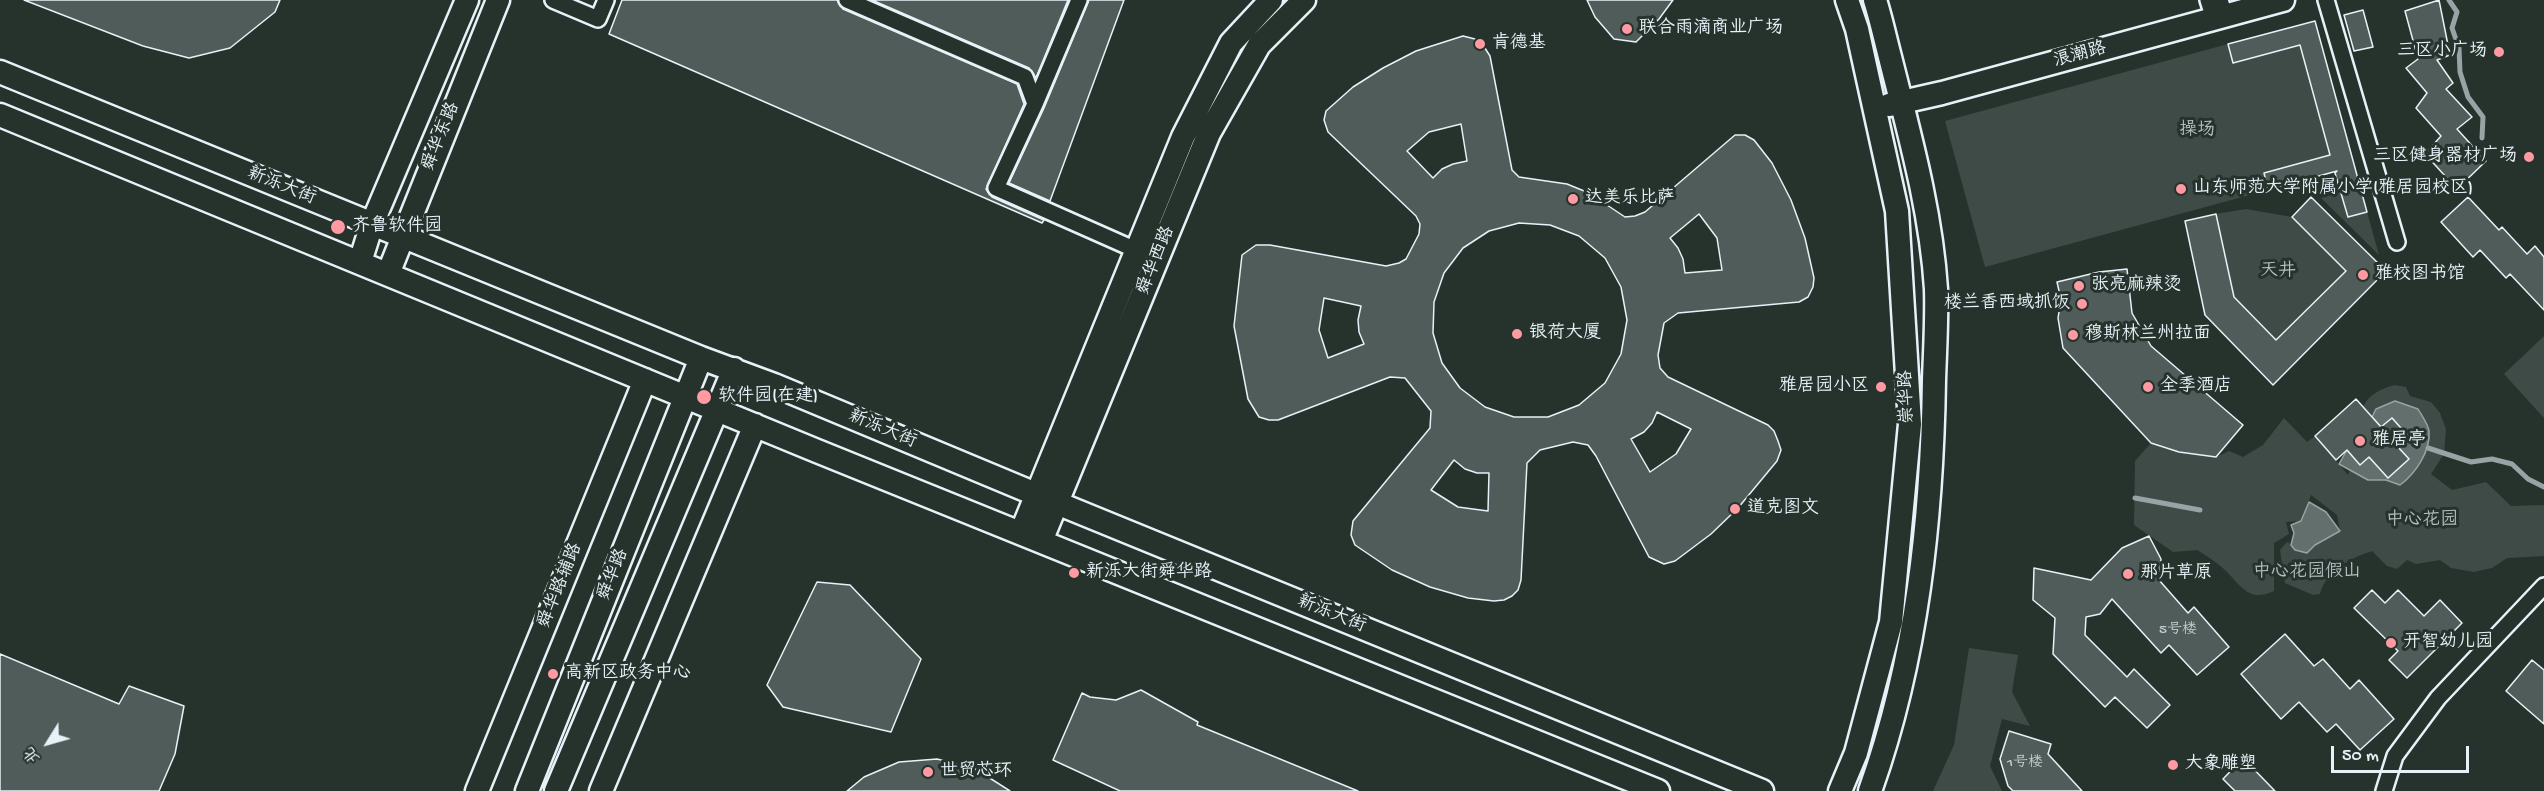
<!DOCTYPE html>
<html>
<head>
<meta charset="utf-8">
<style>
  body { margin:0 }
  #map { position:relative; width:2544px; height:791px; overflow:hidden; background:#26332d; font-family:"Gochi Hand","LXGW WenKai TC",sans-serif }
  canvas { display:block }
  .north { position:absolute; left:18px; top:713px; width:60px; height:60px; -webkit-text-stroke:4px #26332d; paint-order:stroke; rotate:233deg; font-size:16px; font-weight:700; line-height:24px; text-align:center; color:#e8f1f8 }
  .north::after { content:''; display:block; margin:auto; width:21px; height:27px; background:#e8f1f8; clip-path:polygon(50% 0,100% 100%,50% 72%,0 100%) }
  .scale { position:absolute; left:2331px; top:746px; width:138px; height:27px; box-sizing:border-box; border:3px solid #e8f1f8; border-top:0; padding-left:8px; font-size:18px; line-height:21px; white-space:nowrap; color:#e8f1f8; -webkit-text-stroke:4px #26332d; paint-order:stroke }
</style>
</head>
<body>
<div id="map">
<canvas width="2544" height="791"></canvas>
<div class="north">北</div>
<div class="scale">50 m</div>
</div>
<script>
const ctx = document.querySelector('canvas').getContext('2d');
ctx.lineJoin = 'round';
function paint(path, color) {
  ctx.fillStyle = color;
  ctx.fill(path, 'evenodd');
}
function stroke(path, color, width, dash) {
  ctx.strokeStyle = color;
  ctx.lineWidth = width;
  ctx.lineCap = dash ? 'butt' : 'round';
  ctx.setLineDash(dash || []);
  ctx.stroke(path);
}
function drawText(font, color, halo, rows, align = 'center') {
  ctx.font = font + ' "Gochi Hand","LXGW WenKai TC",sans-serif';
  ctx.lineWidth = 6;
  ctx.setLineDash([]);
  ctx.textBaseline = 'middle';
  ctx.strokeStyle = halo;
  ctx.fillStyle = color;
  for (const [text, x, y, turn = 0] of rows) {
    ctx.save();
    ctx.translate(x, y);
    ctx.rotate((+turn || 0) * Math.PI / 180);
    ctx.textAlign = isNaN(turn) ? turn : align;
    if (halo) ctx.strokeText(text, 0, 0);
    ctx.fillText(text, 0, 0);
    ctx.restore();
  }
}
paint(new Path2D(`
  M2228,44L2234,63L2300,45L2330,155L2268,190L1985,267L1945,121Z
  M2341,192L2348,217L2367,212L2379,255L2321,198Z
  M2246,209L2292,217L2346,271L2276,340L2234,297L2216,214Z
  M2544,336V418L2504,374Z
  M2394,385L2406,387L2410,396L2431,402L2440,413L2446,429L2444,454L2431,474L2452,490L2486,482L2511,506L2544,505V556L2507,558L2492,568L2474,572L2451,568L2440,560L2416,564L2407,560L2397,569L2387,566L2372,551C2350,558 2326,571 2320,594L2313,595L2285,583L2280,550L2287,542L2307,553L2315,545L2340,531L2337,515L2311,495L2301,521L2286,522L2289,534L2274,543V591C2249,603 2241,586 2225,570C2216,562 2207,556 2197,550L2173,552L2134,525L2135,461L2151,443L2179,452L2216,457L2229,451L2243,457L2263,445L2284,418L2307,442L2315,436L2348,475L2350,470L2368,480H2386L2400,485C2418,471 2428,452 2429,429L2376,409L2373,416L2363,407C2368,395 2381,389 2394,385Z
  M1969,648L2018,655L2012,692L2030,726L2002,719L1990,766L2002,791H1933L1954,745Z`), '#3e4b47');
const water = new Path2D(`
  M2395,401L2418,409C2422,416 2428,424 2429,431C2431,451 2415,474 2400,485L2386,480H2368L2339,464L2347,450L2360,464L2369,457L2388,478L2409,459L2397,446L2407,435L2392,418L2381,427L2372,417L2376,409Z
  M2309,502L2326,512L2340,531L2315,545L2307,553L2295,550L2291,545L2294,533L2291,525L2301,521Z`);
paint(water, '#636f6d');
stroke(water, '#98a3a5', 1.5);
stroke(new Path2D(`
  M2449,0L2457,12L2452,28L2459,48L2460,72L2468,97L2483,117L2482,138
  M2428,448L2471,462L2492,459L2512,464L2528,479L2544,487
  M2135,498L2200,510`), '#98a3a5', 5);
const building = new Path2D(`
  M24,0H280L275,12L230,48L189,58L143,46Z
  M622,0H837L843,9L1017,84L1024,104L986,189L992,197L1044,220L1042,223L609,34Z
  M872,0H1068L1036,78L1029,68Z
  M1089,0H1124L1050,201L1009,183L1044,108Z
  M1587,0H1673L1659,19L1636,42L1614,39L1595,17Z
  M2439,0L2450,55L2437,60L2453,83L2446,89L2472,117L2457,129L2486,161L2457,189L2425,154L2441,136L2416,108L2427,93L2406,68L2418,59L2405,11Z
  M2363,10L2373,47L2354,51L2344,15Z
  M2315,21L2367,212L2348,217L2335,173L2337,171L2268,190L2264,173L2330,155L2300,45L2233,63L2228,44Z
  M1463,36L1475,39L1483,45L1490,56L1512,170L1519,177L1567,184L1589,193L1625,217L1635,216L1645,212L1735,135H1745L1754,140L1772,163L1791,200L1805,238L1814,278L1813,287L1808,297L1799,302L1678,313L1664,323L1658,355L1660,368L1668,377L1768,425L1774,431L1778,441L1781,450L1777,461L1738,508L1711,534L1675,561L1664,564L1649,557L1596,456L1588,445L1573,442L1540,450L1527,463L1521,580L1518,590L1512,596L1504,600L1494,601L1468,598L1430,587L1392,570L1355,545L1351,535L1353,521L1430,428L1431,411L1405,378L1390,377L1278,420H1269L1259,417L1248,399L1234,326L1242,255L1256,245H1270L1386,266L1399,263L1406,259L1419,234L1420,224L1416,216L1328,132L1324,120L1326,111L1353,87L1383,68L1416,51ZM1461,124L1467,161L1453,164L1442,169L1433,178L1407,151L1429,132ZM1699,214L1717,238L1722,270L1685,273L1683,259L1678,248L1670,238ZM1519,223L1550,225L1579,236L1605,258L1621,287L1627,320L1621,354L1605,383L1579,405L1548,417H1514L1485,407L1460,388L1442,363L1433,333L1434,302L1444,273L1463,248L1489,231ZM1324,298L1361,306L1358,320L1359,332L1364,344L1328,358L1319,330ZM1657,412L1691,429L1676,454L1650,472L1631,439L1644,432L1652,423ZM1454,460L1465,469L1477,473H1489L1488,511L1458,507L1431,490Z
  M2311,197L2386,271L2273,385L2205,315L2185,221L2216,214L2234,297L2276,340L2346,271L2292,217Z
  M2468,197L2499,230L2502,227L2527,254L2535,246L2544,257V310L2510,274L2506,278L2480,250L2473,257L2441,222Z
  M2127,269L2132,313L2151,346L2243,425L2216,457L2179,452L2151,443L2063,348L2058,318L2061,300L2057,282L2099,272Z
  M2356,399L2381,427L2392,418L2408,436L2397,446L2409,459L2388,478L2369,457L2360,465L2347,450L2336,460L2315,436Z
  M2149,536L2161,559L2159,580L2188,613L2194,607L2229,647L2197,675L2169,645L2161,653L2112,599L2100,614L2086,617L2085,635L2127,677L2134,669L2170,705L2147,728L2115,697L2105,707L2053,654L2055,618L2033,600L2034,568L2091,580L2122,548Z
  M817,582L850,585L921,659L891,732L783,707L767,685Z
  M2372,590L2385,603L2398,590L2424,616L2440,600L2462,623L2407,678L2389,660L2398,651L2354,608Z
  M2285,634L2314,666L2323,659L2350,689L2359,680L2394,719L2360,750L2336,724L2327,732L2299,702L2281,719L2241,674Z
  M0,654L119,704L129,686L184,706L175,754L159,791H0Z
  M2532,660L2544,670V724L2506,691Z
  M1141,690L1198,722L1197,725L1358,791H1120L1053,760L1082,693L1090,697L1116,700Z
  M2009,731L2051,744L2048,754L2082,791H2013L2008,786L2000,759Z
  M2243,758L2275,791H2235L2223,779Z
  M937,759L974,768L1010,791H847L864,777L899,762Z`);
paint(building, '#505c59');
stroke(building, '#e8f1f8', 1.5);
const street = new Path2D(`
  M553,0L598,19L606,0
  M847,0L1025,77L1035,104L996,188L1136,250
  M2208,0L2214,19
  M2220,0L2225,16
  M2326,0L2397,242
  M1035,104L1079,0
  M2384,791L2395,756L2438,698L2544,586`);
const secondary = new Path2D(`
  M0,72L701,358L774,385L1057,503L1762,791
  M1889,105L1942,93L2283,0
  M0,115L817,451L1658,791
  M360,262L372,224L467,0
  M388,274L498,0
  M1021,533L1183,137L1231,43L1271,0
  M1041,541L1209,133L1259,45L1304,0
  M477,791L645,380
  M527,791L701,358
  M556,791L734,369
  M601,791L755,425
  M1840,791L1856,753L1891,622L1910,424L1897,211L1857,29L1847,0
  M1870,791C1917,660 1932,518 1934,380C1935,350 1937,319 1936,289C1931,210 1909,133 1890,57C1885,38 1881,19 1875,0`);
stroke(street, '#e8f1f8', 20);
stroke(secondary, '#e8f1f8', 27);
stroke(street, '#26332d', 15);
stroke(secondary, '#26332d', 22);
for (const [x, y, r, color] of [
  [1627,29,6,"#ff9aa2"],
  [1480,44,6,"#ff9aa2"],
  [2499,52,6,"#ff9aa2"],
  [2529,157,6,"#ff9aa2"],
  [2181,189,6,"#ff9aa2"],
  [1573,199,6,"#ff9aa2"],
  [338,227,8,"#ff9aa2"],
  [2363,275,6,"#ff9aa2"],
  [2079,286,6,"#ff9aa2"],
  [2082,304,6,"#ff9aa2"],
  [1517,334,6,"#ff9aa2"],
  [2073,335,6,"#ff9aa2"],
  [1881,387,6,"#ff9aa2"],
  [2148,387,6,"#ff9aa2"],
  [704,397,8,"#ff9aa2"],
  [2360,441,6,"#ff9aa2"],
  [1735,509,6,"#ff9aa2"],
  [1074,573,6,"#ff9aa2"],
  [2128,574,6,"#ff9aa2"],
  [2391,643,6,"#ff9aa2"],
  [553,674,6,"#ff9aa2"],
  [2173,765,6,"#ff9aa2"],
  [928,772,6,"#ff9aa2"]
]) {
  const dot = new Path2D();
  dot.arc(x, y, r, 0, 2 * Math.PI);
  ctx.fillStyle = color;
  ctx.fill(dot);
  stroke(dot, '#26332d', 2);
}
drawText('15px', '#c2ccd0', null, [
  ["5号楼",2178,631],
  ["1号楼",2025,764]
]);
drawText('18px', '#e8f1f8', '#26332d', [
  ["联合雨滴商业广场",1639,29],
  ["肯德基",1492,44],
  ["三区小广场",2487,52,"right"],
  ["三区健身器材广场",2517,157,"right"],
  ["山东师范大学附属小学(雅居园校区)",2193,189],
  ["达美乐比萨",1585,199],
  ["齐鲁软件园",352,227],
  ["雅校图书馆",2375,275],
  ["张亮麻辣烫",2091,286],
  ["楼兰香西域抓饭",2070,304,"right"],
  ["银荷大厦",1529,334],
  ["穆斯林兰州拉面",2085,335],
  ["雅居园小区",1869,387,"right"],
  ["全季酒店",2160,387],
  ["软件园(在建)",718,397],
  ["雅居亭",2372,441],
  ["道克图文",1747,509],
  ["新泺大街舜华路",1086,573],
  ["那片草原",2140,574],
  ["开智幼儿园",2403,643],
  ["高新区政务中心",565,674],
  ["大象雕塑",2185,765],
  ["世贸芯环",940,772]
], 'left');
drawText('18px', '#e8f1f8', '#26332d', [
  ["浪潮路",2080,56,-15],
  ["舜华东路",442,137,-68],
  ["新泺大街",281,187,22],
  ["舜华西路",1157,261,-68],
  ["崇华路",1908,397,-92],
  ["新泺大街",882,430,23],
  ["舜华路",614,575,-68],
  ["舜华路辅路",561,586,-68],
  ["新泺大街",1331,615,22]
]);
drawText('18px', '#b5bfc3', '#26332d', [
  ["操场",2197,131],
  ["天井",2278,272],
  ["中心花园",2422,521],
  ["中心花园假山",2307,573]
]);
</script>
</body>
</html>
